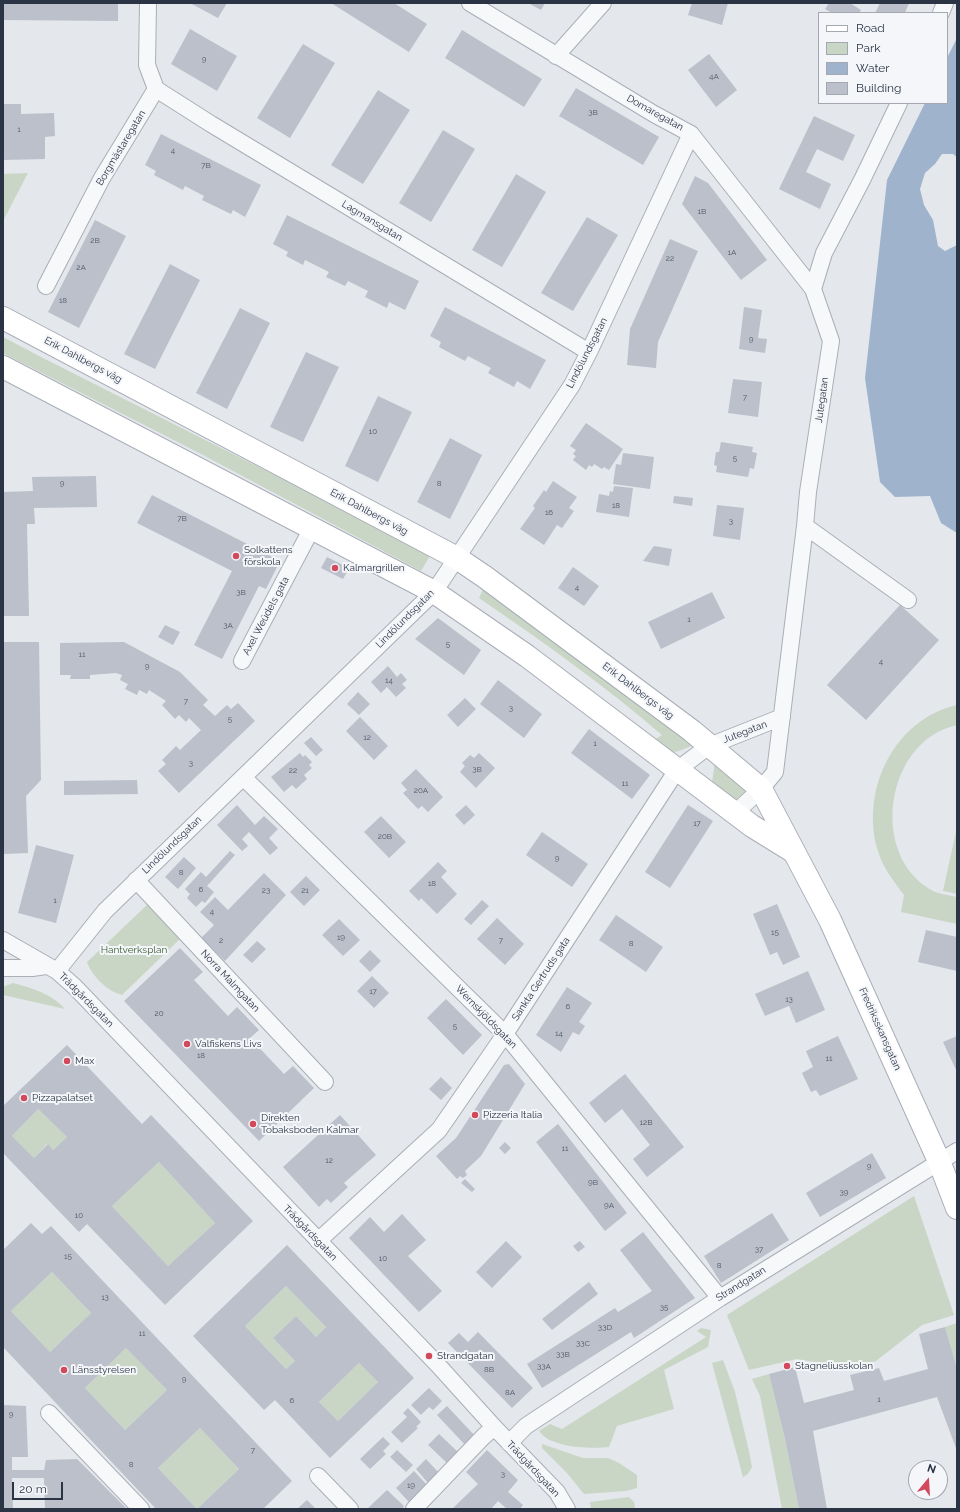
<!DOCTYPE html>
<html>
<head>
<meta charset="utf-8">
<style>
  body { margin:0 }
  #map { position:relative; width:960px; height:1512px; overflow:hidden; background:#e4e7ec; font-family:Raleway,sans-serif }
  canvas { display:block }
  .frame { position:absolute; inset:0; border:4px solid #2b3445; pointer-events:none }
  .legend { position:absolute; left:818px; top:12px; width:130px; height:92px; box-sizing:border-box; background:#f4f6f9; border:1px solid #a4a8b1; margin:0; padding:5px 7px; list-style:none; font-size:12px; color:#2b3445 }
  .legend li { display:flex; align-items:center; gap:8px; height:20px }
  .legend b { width:20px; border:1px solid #a4a8b1 }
  .north { position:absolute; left:908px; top:1460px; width:40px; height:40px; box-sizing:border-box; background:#f4f6f9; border:1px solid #a4a8b1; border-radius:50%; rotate:18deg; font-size:11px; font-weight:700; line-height:16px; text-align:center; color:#2b3445 }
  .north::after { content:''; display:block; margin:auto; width:14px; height:18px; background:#d1495b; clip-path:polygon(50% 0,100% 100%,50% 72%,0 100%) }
  .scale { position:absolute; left:12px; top:1482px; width:51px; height:18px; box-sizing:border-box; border:2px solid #2b3445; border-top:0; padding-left:5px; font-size:12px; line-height:14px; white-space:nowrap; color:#2b3445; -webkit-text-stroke:3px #f4f6f9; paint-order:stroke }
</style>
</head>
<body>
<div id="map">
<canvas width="960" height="1512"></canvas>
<div class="frame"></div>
<ul class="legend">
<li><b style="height:5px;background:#fff"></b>Road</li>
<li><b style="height:11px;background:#c9d6c5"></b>Park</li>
<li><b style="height:11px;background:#9fb4cc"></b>Water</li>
<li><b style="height:11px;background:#bbc0ca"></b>Building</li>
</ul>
<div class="north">N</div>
<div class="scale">20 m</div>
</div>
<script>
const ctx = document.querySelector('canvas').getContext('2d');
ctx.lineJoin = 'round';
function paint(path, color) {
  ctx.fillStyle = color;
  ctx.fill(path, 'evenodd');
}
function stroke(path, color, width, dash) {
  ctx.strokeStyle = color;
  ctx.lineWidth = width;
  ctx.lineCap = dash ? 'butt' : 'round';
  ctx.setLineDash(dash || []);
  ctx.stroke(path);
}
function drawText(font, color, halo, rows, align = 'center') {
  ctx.font = font + ' Raleway,sans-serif';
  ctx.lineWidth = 4;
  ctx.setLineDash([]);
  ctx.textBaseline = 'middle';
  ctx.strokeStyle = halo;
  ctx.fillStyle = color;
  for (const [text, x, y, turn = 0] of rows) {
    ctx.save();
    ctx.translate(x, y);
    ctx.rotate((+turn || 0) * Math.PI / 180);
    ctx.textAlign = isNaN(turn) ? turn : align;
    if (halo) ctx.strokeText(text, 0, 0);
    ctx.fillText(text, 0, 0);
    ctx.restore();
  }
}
paint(new Path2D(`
  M28,173L3,221V174Z
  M3,337L41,357L431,554L421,571L201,454L3,353Z
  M485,585L699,742C676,753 673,757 651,742L662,735C604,685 542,641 479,598Z
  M957,705V725C887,740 869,850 928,888C936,894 948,895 957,897V924L901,912L904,895C893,880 882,867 877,848C861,788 895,719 957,705Z
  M716,756L754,790L740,800H731L712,782Z
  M957,827V894L943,891Z
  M148,904L182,937L122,995C107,991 92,976 87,962Z
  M13,983C32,988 52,994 65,1009L3,995V987Z
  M38,1109L67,1137L53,1150L47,1144L34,1158L12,1136Z
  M159,1162L215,1223L168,1266L112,1206Z
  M914,1196L954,1315L922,1325L876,1361L849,1368L797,1359L749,1370L727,1315Z
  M52,1272L91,1313L50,1352L11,1311Z
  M286,1286L326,1327L316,1337L296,1316L273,1338L295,1361L286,1369L245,1326Z
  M957,1323V1368L945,1327Z
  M701,1328L711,1330L708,1347L664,1370L674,1409L617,1426L609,1447C591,1449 550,1448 539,1431L550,1424L562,1429L706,1337L697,1331Z
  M126,1348L167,1390L125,1430L85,1388Z
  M723,1360L735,1392L749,1451L752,1467L748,1474L743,1477L712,1363Z
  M359,1363L378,1382L338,1421L319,1402Z
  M769,1374L785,1439L799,1509H782L763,1411L760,1396L752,1379Z
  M200,1428L239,1469L197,1509L158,1468Z
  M542,1444L583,1458H608L619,1463L637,1475V1488L626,1491L584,1494L567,1473L542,1448Z
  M629,1497L634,1502L635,1509H591L590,1502Z`), '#c9d6c5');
paint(new Path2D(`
  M957,38V157L953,154H942L935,164L925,173L920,189L924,205L933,220L938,246L945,251L957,245V533L941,523L930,496L895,497L880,482L865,378L887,180L925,103H947V58Z`), '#9fb4cc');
paint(new Path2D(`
  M3,3H118V21L3,20Z
  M190,3H227L218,18Z
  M331,3H394L427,24L409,52Z
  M528,3H545L541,10Z
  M692,3H728L722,25L688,15Z
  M829,3H850L861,10L859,13H832L825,9Z
  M880,3H909L905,13H875Z
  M190,29L237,56L217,91L171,64Z
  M462,30L542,79L524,107L445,58Z
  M303,44L335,63L290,138L257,118Z
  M709,54L737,90L716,107L688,70Z
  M576,88L659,137L643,165L559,116Z
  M378,90L410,110L363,184L331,165Z
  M3,104H21V114L54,113L55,136L45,137V159L3,160Z
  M814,116L855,135L843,161L817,149L806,172L831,184L820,209L779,189Z
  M443,130L475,149L431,222L399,203Z
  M161,134L261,185L245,217L233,210L231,214L202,200L204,196L185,186L183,190L154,175L156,171L145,165Z
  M516,174L546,192L502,267L472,250Z
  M695,176L708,183L767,260L741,280L682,204Z
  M287,215L419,281L405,310L389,302L387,308L365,297L368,291L348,281L345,286L326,277L329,272L305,260L303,265L286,256L288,252L273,244Z
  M587,217L618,235L573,311L541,293Z
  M95,220L126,236L79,328L48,312Z
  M670,239L698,251L658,342L656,368L627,365L630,329Z
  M170,264L200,280L155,369L124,354Z
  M445,307L546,360L530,389L517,381L514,387L488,373L491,368L468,356L465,361L439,347L441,342L430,336Z
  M744,307L762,310L758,338L767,339L765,353L739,349Z
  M240,308L270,323L227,409L196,393Z
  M306,352L339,367L303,442L270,427Z
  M733,379L762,382L758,417L728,413Z
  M378,396L412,412L378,482L345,466Z
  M586,423L623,449L609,470L604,467L602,469L594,464L592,467L589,465L586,470L573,460L576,456L573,454L576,450L570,446Z
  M450,438L482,455L450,519L417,502Z
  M721,442L753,447L752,452L757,453L754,469L750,468L748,477L716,472L717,466L714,465L716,452H719Z
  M623,453L654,457L650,489L613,484L616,464L621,465Z
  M96,476L97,507L34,508L35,524H27L29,616H3V492L33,491L32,477Z
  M553,481L577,497L569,508L574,511L562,528L557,525L544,545L520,529L535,508L533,506L544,490L546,492Z
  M614,486L633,488L629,517L596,512L599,494L609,496L610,491L613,492Z
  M152,495L280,561L266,589L259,586L222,659L194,645L232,571L137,523Z
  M674,496L693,498L692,506L673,503Z
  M717,505L744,508L740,540L713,536Z
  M654,546L672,549L669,566L643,561Z
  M327,557L349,568L343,579L321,568Z
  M573,567L599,586L584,606L558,588Z
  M712,592L725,618L661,649L648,622Z
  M900,605L939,640L866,720L827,685Z
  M438,618L481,650L464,675L415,639Z
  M165,625L180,632L173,645L158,637Z
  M3,642H39L41,780L26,796L28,853L3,854Z
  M124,642L180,672L208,700L203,705L215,716L227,705L231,709L238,703L255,721L179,793L158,771L166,764L162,760L176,746L180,750L201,730L189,718L186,722L179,715L175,719L162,705L166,701L149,690L147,694L139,690L137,695L125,689L128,684L120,680L122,675L116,673L90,675V679H70L71,675H60V643Z
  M388,666L397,677L401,673L407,680L402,684L406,688L396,697L387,687L381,693L371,682Z
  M498,680L542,714L524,738L480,704Z
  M358,692L370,704L359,715L347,704Z
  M465,698L476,709L458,727L447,715Z
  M360,717L388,746L374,760L346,731Z
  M589,729L650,775L632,799L571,753Z
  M311,737L323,750L316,756L304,743Z
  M300,753L303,757L305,755L312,762L309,765L312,768L304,775L307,779L296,789L292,785L284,792L271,777Z
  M479,753L495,768L476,788L460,772L465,766L462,763L470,755L474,758Z
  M416,769L443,797L428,812L422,806L418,809L403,793L407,790L401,783Z
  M137,780L138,794L64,795V781Z
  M237,805L255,825L264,816L278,829L269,838L278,848L270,855L249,832L242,839L248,846L242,851L217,825Z
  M466,805L475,815L464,825L455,815Z
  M688,805L713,821L670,888L645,872Z
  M381,816L406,842L389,858L364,832Z
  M542,832L588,864L572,887L526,855Z
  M36,845L74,855L56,923L18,913Z
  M230,851L235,855L207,886L214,892L205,903L202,901L196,907L187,898L190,894L185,889L201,872L206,877Z
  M184,857L196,868L178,889L165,877Z
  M438,862L447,871L441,877L457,894L437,914L421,898L419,901L409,891Z
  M264,873L286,895L225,961L201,938L214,925L200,912L215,897L228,910Z
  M306,876L320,890L304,906L290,892Z
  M482,900L489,906L471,925L464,919Z
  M777,904L800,957L783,965L777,952L770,955L753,914Z
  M616,915L663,947L646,972L599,940Z
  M497,918L524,944L505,965L477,939Z
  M339,919L360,940L343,956L322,935Z
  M926,930L957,937V971L918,962Z
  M257,941L266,949L252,963L243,955Z
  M180,948L203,972L194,980L228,1016L237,1007L259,1030L250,1038L284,1074L293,1066L314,1088L259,1141L124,1001Z
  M370,950L381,961L370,972L359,961Z
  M808,971L825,1010L796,1023L789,1006L765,1016L755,994Z
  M372,976L389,993L374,1008L357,991Z
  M567,987L592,1003L579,1022L585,1026L579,1035L573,1032L561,1052L536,1035Z
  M446,999L482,1035L463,1055L427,1018Z
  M838,1036L858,1079L820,1096L816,1090L811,1092L802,1073L813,1067L806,1051Z
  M957,1036V1072L943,1042Z
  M67,1045L142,1124L151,1115L253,1221L165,1305L87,1224L79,1232L3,1153V1106ZM38,1109L67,1137L53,1150L48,1144L34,1158L12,1136ZM159,1162L215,1223L168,1266L112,1206Z
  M509,1064L525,1084L481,1156L465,1171L467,1175L463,1178L460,1176L457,1179L436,1156L456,1138L504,1065Z
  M625,1074L684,1147L647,1177L633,1159L650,1145L622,1109L605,1123L589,1103Z
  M441,1077L452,1088L441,1100L429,1089Z
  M340,1115L376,1155L344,1183L348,1187L331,1203L327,1199L319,1207L283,1167Z
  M558,1124L627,1213L605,1231L536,1142Z
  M505,1142L511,1148L505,1154L499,1148Z
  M872,1153L886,1178L820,1217L806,1193Z
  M465,1179L475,1189L472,1192L461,1183Z
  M772,1213L789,1240L721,1283L704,1256Z
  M402,1214L426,1240L408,1256L442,1291L419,1312L349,1238L370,1217L384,1232Z
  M31,1223L42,1234L51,1226L292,1481L263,1509H197L239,1469L200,1428L158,1468L197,1509H156L3,1347V1250ZM52,1272L91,1313L50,1352L11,1311ZM126,1348L167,1390L125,1430L85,1388Z
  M643,1232L695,1298L634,1338L631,1332L542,1388L527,1364L615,1308L618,1312L652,1291L620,1250Z
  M506,1241L522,1257L492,1288L476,1272Z
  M580,1241L585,1247L578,1252L573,1246Z
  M287,1245L414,1378L330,1458L275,1400L264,1410L193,1336ZM286,1286L326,1327L316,1337L296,1316L273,1338L295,1361L286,1369L245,1326ZM359,1363L378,1382L338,1421L319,1402Z
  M589,1282L598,1294L552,1330L542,1319Z
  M945,1327L957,1368V1451L937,1397L813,1431L827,1509H799L785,1439L769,1374L795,1367L804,1403L854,1390L850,1375L879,1368L884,1381L928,1369L919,1334Z
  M478,1332L533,1388L512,1408L448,1343L459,1333L468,1342Z
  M429,1388L442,1401L433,1410L429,1407L421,1415L411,1405Z
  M3,1405L26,1406L28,1457H12V1470H44L46,1460L77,1459L127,1509H45L44,1478H12L13,1509H3Z
  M447,1406L476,1437L466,1446L437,1415Z
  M408,1408L421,1422L416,1427L418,1428L402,1443L391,1432L407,1417L403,1413Z
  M439,1434L459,1453L448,1464L428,1445Z
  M383,1437L390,1444L383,1451L386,1454L370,1469L360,1459Z
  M397,1450L413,1465L406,1472L390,1457Z
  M487,1450L518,1480L508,1492L523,1505L520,1509H507L498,1501L491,1509H452L478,1484L466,1472Z
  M426,1459L439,1473L428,1483L416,1469Z
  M414,1471L427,1485L409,1502L396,1488Z
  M387,1490L404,1506L402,1509H367Z
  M307,1500L316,1509H297Z`), '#bbc0ca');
const minor = new Path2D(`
  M470,3L654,114L691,134L813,289
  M941,13L945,3
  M556,56L603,3
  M156,89L211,124L589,352
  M46,286L102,178L156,89L147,65L148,3
  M805,526L908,600
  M242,661L312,528
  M243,777L505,1034L720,1298
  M736,812L761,789L775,772L805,526L808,492L831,341L813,289L824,253L862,180L899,103
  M136,880L325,1082
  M3,940L57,971L75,987L438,1365L494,1427L557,1492L567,1509
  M3,968H32L46,966
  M57,971L105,911L434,592L572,385L589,352L691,134
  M318,1241L439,1130L505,1034L677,770L709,746L782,717
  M49,1413L141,1509
  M509,1443L526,1426L720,1298L957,1151
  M318,1476L350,1509
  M414,1509L483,1437L494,1427`);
const secondary = new Path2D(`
  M3,318L457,558L485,577L692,731L761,789L830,920L939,1161L957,1208
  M3,367L434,592L527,656L752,826L794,852`);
stroke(minor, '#a9aeb7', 18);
stroke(secondary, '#a9aeb7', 24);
stroke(minor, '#f7f8fa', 16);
stroke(secondary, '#fff', 22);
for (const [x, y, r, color] of [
  [236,556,4,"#d1495b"],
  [335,568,4,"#d1495b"],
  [187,1044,4,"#d1495b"],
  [67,1061,4,"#d1495b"],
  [24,1098,4,"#d1495b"],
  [475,1115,4,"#d1495b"],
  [253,1124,4,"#d1495b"],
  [429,1356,4,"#d1495b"],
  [787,1366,4,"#d1495b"],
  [64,1370,4,"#d1495b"]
]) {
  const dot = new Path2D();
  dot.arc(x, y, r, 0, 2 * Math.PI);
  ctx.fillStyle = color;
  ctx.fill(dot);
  stroke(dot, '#f4f6f9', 1.5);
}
drawText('8px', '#4f5766', null, [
  ["9",204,60],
  ["4A",714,77],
  ["3B",593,113],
  ["1",19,130],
  ["4",173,151],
  ["7B",206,166],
  ["1B",702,212],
  ["2B",95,241],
  ["1A",732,253],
  ["22",670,259],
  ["2A",81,268],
  ["18",63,301],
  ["9",751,340],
  ["7",745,398],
  ["10",373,432],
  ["5",735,459],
  ["9",62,484],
  ["8",439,484],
  ["18",616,506],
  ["16",549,513],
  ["7B",182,519],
  ["3",731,522],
  ["4",577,588],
  ["3B",241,593],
  ["1",689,620],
  ["3A",228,626],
  ["5",448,645],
  ["11",82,655],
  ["4",881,662],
  ["9",147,667],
  ["14",389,681],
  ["7",186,702],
  ["3",511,709],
  ["5",230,720],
  ["12",367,738],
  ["1",595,744],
  ["3",191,764],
  ["3B",477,770],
  ["22",293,771],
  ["11",625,784],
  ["20A",421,791],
  ["17",697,824],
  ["20B",385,837],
  ["9",557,859],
  ["8",181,873],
  ["18",432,884],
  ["6",201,890],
  ["23",266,891],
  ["21",305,891],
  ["1",55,901],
  ["4",212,912],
  ["15",775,933],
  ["19",341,938],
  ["2",221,941],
  ["7",501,941],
  ["8",631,944],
  ["17",373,992],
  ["13",789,1000],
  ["6",568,1007],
  ["20",159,1014],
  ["5",455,1027],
  ["14",559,1034],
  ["18",201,1056],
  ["11",829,1059],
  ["12B",646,1123],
  ["11",565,1149],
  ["12",329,1161],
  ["9",869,1167],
  ["9B",593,1183],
  ["39",844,1193],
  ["9A",609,1206],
  ["10",79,1216],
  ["37",759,1250],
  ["15",68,1257],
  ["10",383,1259],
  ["8",719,1266],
  ["13",105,1298],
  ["35",664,1308],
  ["33D",605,1328],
  ["11",142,1334],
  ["33C",583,1344],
  ["33B",563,1355],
  ["33A",544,1367],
  ["8B",489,1370],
  ["9",184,1380],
  ["8A",510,1393],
  ["1",879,1400],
  ["6",292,1401],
  ["9",11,1415],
  ["7",253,1451],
  ["8",131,1465],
  ["3",503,1475],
  ["19",411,1486]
]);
drawText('10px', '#2b3445', '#f4f6f9', [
  ["Domaregatan",655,113,29],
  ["Borgmästaregatan",121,148,-59],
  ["Lagmansgatan",372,221,31],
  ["Lindölundsgatan",587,353,-63],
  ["Erik Dahlbergs väg",83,360,28],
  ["Jutegatan",822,400,-82],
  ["Erik Dahlbergs väg",369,512,28],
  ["Axel Weüdels gata",266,616,-62],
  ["Lindölundsgatan",405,619,-45],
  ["Erik Dahlbergs väg",638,691,37],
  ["Jutegatan",745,732,-21],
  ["Lindölundsgatan",172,845,-44],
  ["Sankta Gertruds gata",541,979,-57],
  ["Norra Malmgatan",230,981,47],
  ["Trädgårdsgatan",86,1000,45],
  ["Wernskjöldsgatan",486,1017,46],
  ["Fredriksskansgatan",880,1029,66],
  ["Trädgårdsgatan",310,1233,46],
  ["Strandgatan",741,1284,-32],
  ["Trädgårdsgatan",533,1469,47]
]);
drawText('10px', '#2b3445', '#f4f6f9', [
  ["Solkattens",244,550],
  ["förskola",244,562],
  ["Kalmargrillen",343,568],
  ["Valfiskens Livs",195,1044],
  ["Max",75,1061],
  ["Pizzapalatset",32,1098],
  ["Pizzeria Italia",483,1115],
  ["Direkten",261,1118],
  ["Tobaksboden Kalmar",261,1130],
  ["Strandgatan",437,1356],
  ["Stagneliusskolan",795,1366],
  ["Länsstyrelsen",72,1370]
], 'left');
drawText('10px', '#3f6138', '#f4f6f9', [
  ["Hantverksplan",134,950]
]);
</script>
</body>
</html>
